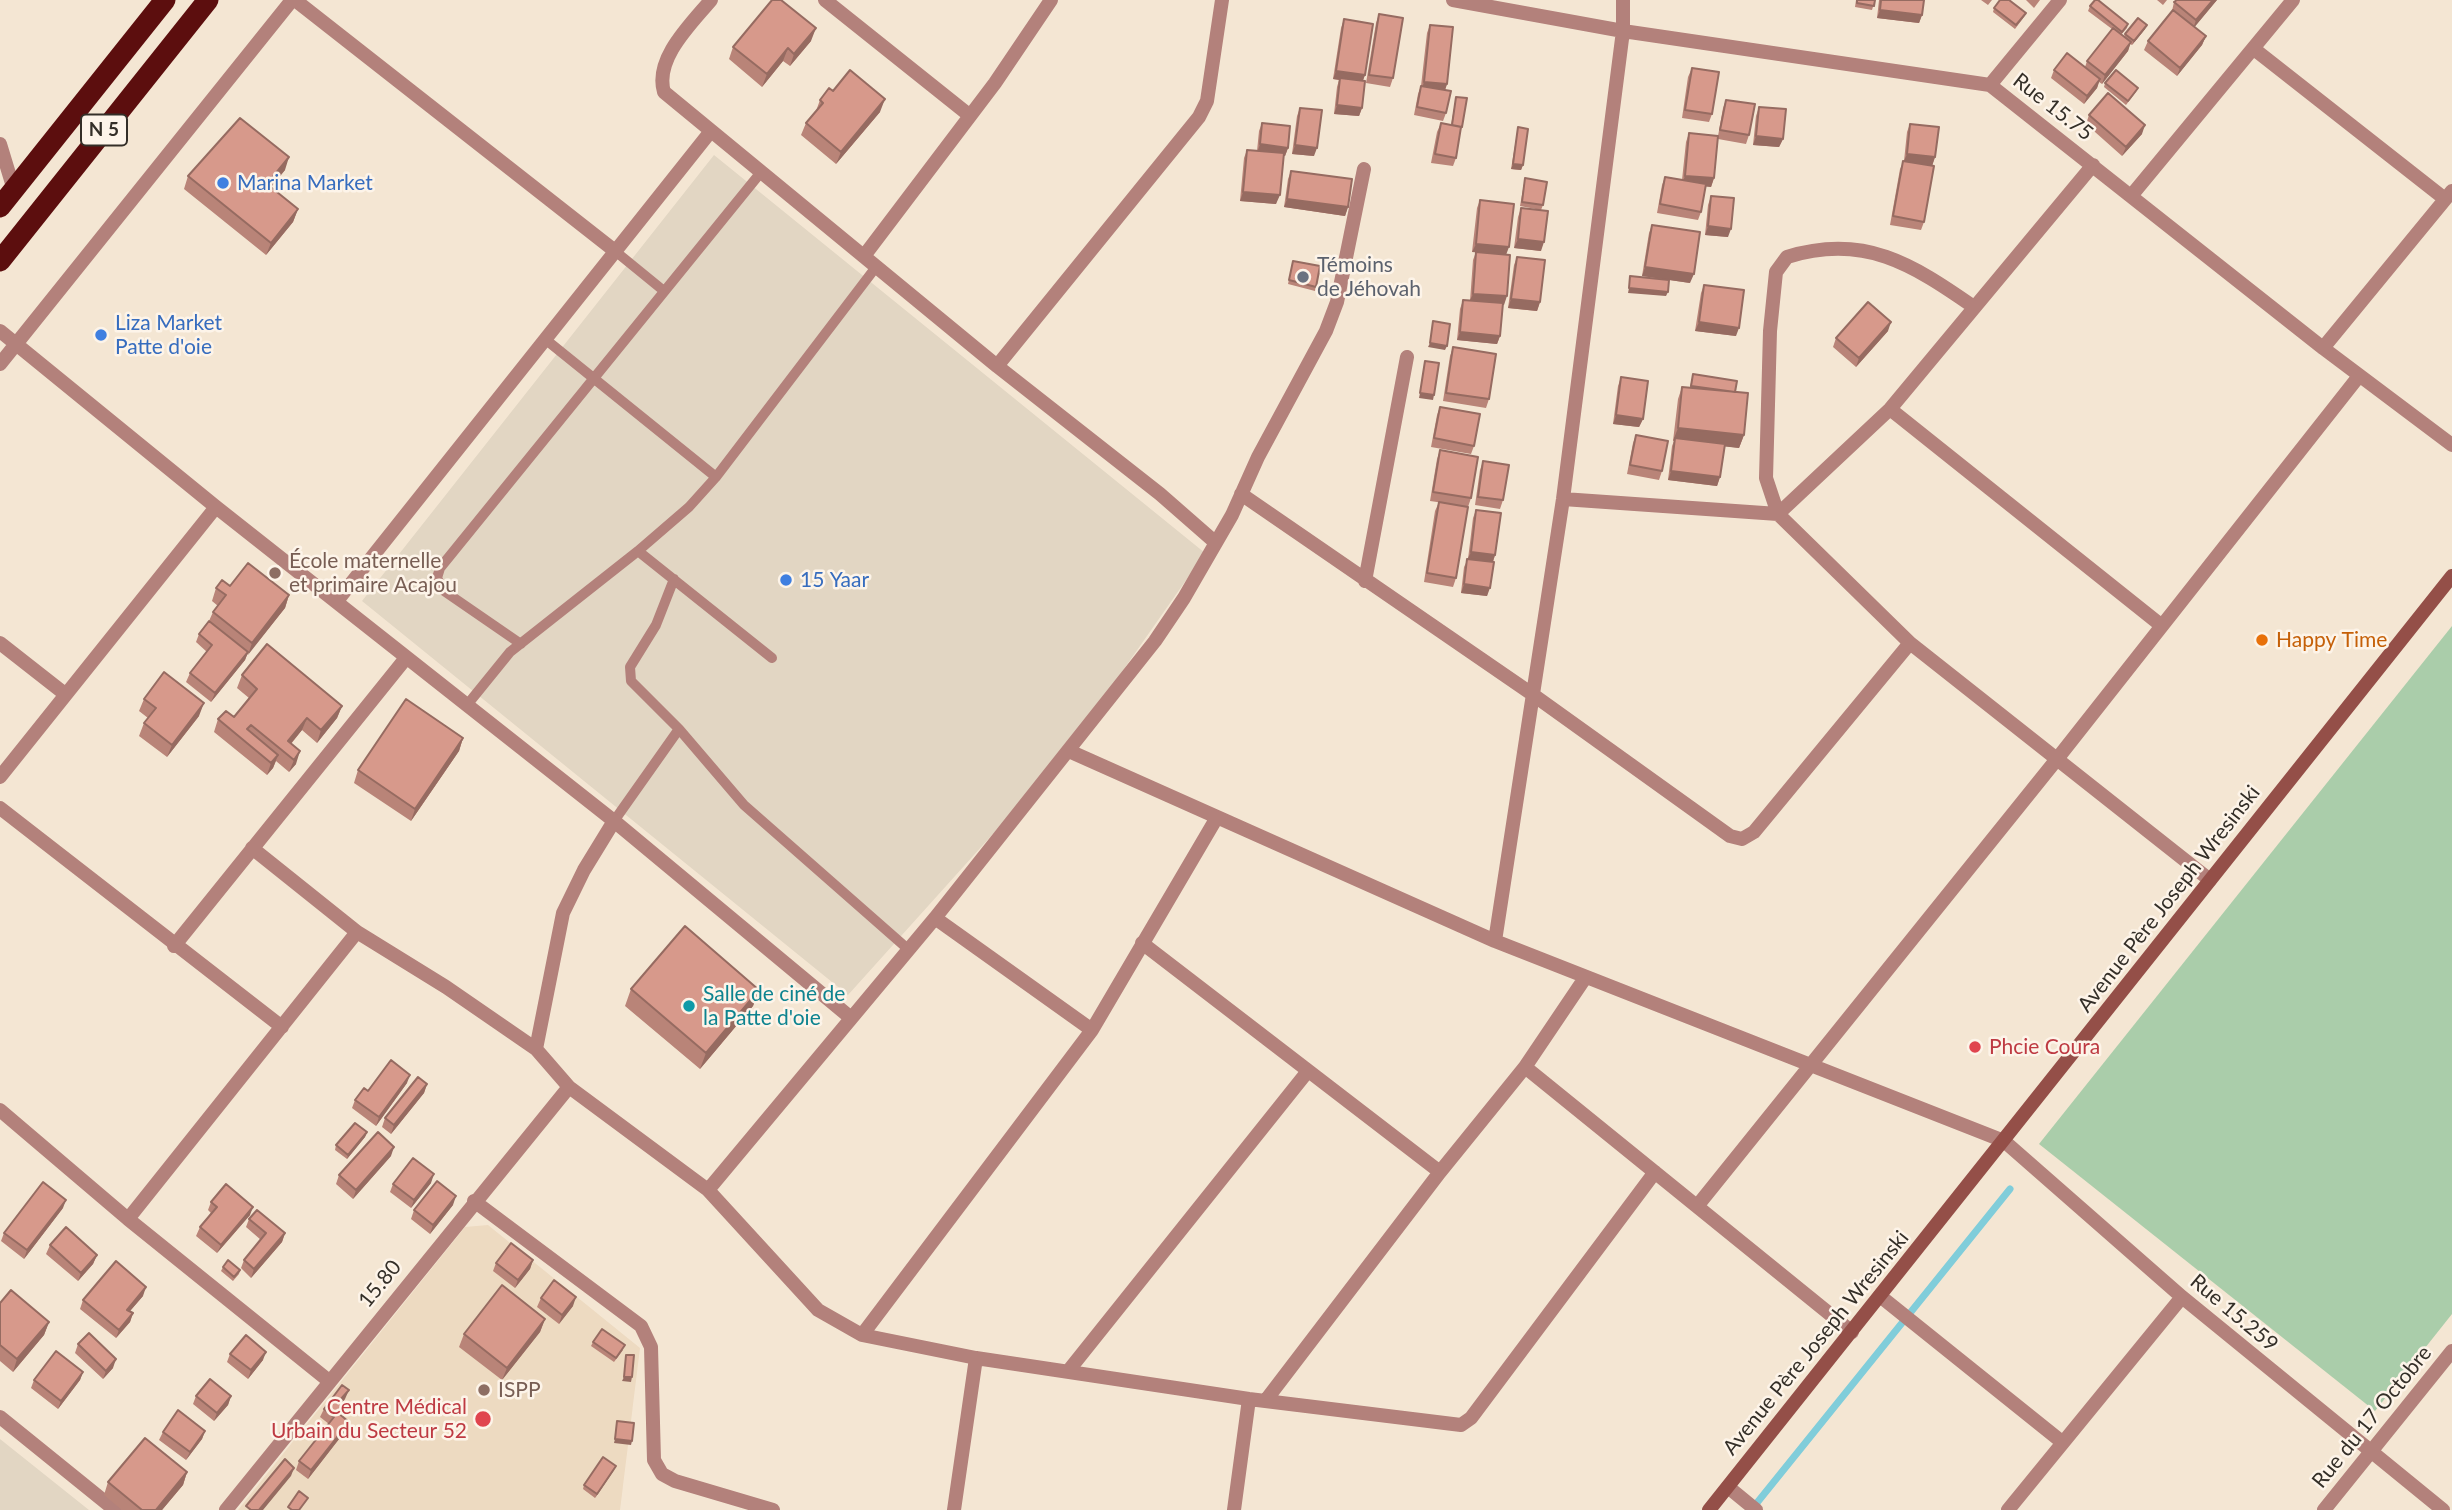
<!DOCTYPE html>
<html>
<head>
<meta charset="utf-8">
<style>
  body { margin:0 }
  canvas { display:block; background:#f4e6d3 }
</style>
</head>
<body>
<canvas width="2452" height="1510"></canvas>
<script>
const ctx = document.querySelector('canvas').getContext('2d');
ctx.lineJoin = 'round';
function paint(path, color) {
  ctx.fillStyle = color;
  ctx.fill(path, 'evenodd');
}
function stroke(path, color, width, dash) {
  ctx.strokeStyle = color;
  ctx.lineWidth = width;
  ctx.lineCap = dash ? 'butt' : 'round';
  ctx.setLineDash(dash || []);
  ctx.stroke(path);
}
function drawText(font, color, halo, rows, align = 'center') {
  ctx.font = font + ' Lato,sans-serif';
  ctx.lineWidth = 5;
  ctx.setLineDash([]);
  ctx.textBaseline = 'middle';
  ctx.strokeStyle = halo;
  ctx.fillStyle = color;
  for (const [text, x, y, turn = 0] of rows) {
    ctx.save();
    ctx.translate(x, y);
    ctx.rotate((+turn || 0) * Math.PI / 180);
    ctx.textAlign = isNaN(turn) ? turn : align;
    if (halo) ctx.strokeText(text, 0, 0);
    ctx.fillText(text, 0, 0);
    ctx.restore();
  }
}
paint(new Path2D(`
  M714,155L1205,553L1063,756L848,995L362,601Z
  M0,1439L89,1510H0Z`), '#e2d6c3');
paint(new Path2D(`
  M488,1225L640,1348L620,1510H238L465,1227Z`), '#eddac1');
paint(new Path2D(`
  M2452,626V1314L2375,1411L2039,1144Z`), '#aacdaa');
stroke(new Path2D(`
  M1752,1509L2010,1189`), '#80cdda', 7);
stroke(new Path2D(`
  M615,251L664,291
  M545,339L716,477
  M638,551L772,658
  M674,579L656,625L630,667L631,681L679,729L744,805L909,950
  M521,644L444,591L437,578L440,568L762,171
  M467,705L510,652L638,551L689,507L716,477L876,267
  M614,821L679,729`), '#b3817b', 10);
stroke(new Path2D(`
  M295,0L615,251
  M711,0C691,24 654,59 664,92L997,366L1160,494L1216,543
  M825,0L969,115
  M1453,0L1623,31L1990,85L2323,348L2452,445
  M2254,49L2445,199
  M1990,85L2060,0
  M0,144L14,190
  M2131,196L2293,0
  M864,256L995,83L1051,0
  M1974,307C1912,264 1864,233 1787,257L1776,272L1770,331L1766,478L1778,514L1890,409L2093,165
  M0,331L216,507L614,821L851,1018
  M2323,348L2452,191
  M0,364L292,0
  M997,366L1199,117L1207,101L1222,0
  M1890,409L2162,626
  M1241,494L1532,694L1730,836L1742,839L1754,832L1910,643
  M1563,499L1778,514L1910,643L2210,880
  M1365,581L1407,357
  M337,601L711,131
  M0,643L65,694
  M1069,751L1495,941L2004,1141L2182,1297L2443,1510
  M0,777L216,507
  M0,808L282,1027
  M614,821L584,870L563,913L536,1049L569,1087L708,1190L818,1310L862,1335L976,1358L1249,1399L1461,1425L1471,1418L1655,1172
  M252,848L357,932L446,987L536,1049
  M935,918L1092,1030
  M1495,941L1563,499L1623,31V0
  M1142,943L1440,1172
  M174,946L406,658
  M1525,1067L1852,1332
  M0,1110L128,1219L329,1381
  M708,1190L935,918L1155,641L1184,598L1232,515L1258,457L1326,331L1337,302L1364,169
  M474,1201L641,1326L651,1347L654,1460L662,1474L675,1481L773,1510
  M1698,1205L2057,759L2359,376
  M128,1219L357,932
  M1880,1296L2062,1442
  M862,1335L1092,1030L1216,819
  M1069,1370L1308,1071
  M1266,1400L1440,1172L1525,1067L1585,978
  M0,1417L115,1510
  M1728,1487L1756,1510
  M226,1510L569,1087
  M954,1510L976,1358
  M1234,1510L1249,1399
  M2008,1510L2182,1297
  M2324,1510L2452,1351`), '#b3817b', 14);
stroke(new Path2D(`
  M1709,1510L2452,576`), '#944f48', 14);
stroke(new Path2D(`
  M0,207L165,0
  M0,261L208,0`), '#5c0e0e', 21);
paint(new Path2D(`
  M1856,0H1875L1872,10L1855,7Z
  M1879,0H1924L1922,15L1919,23L1877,18Z
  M1981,0H1992L1988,5Z
  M2026,0H2040L2034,8Z
  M2157,0H2167L2163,5Z
  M2177,0H2217L2194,27L2206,36L2202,45L2177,76L2144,50L2148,41L2172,11L2174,2Z
  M2090,6L2128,24L2127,28L2121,35L2124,37L2125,34L2145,29L2132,45L2130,44L2128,51L2102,84L2099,82L2097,88L2084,104L2051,78L2054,70L2085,67L2087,61L2112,29L2088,11Z
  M1994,8L2026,13L2024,17L2015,29L1993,12Z
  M1379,14L1393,78L1390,87L1366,83L1376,23Z
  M1344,19L1365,75L1363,80L1362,108L1359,116L1334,114L1337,87L1339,80L1333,79L1341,28Z
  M1430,25L1447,84L1445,90L1446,113L1443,121L1414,115L1418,94L1421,86L1427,33Z
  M811,41L790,66L783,61L762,87L729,59L733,47Z
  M1692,68L1712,114L1709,122L1682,118L1688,77Z
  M2105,83L2138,88L2136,92L2126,105L2104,87Z
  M833,91L880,112L836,164L801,135L806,123L816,111L820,100Z
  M1456,97L1462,127L1460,132L1456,158L1453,166L1431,163L1437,132L1441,123L1451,125Z
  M1726,100L1749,135L1746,144L1718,139L1714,178L1711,187L1705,186L1701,212L1698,220L1657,213L1662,185L1665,177L1682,180L1686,142L1689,133L1718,136L1723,108Z
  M1759,107L1783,139L1779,147L1753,145L1756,116Z
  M1300,108L1314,156L1292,154L1297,116Z
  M2089,115L2142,134L2122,156L2086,124Z
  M1262,123L1288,148L1285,156H1283L1276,204L1240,201L1244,158L1247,150L1257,151L1259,131Z
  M1910,124L1935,157L1932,166L1924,222L1921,230L1890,225L1900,169L1904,161L1907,132Z
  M1518,127L1523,165L1521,170L1511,169Z
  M285,170L271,187L298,209L293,222L266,255L184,189L188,176Z
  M1291,171L1348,207L1345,216L1284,207L1288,179Z
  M1525,178L1543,205L1541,210L1520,206Z
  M1711,196L1728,237L1705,235L1708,205Z
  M1480,200L1506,254L1504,305H1503L1500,336L1497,344L1457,340L1460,309L1463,300L1470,301L1473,260L1476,252H1472L1477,208Z
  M1521,208L1541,251L1514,248L1518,217Z
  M1652,225L1690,283L1642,276L1649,233Z
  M1517,257L1540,302L1537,311L1508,308L1514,265Z
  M1293,261L1316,287L1315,291L1288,284Z
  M1704,285L1736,336L1695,331L1701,293Z
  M1888,331L1856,367L1833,347L1836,338Z
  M1453,347L1489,399L1486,408L1443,401L1450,356Z
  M1693,374L1735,392L1744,435L1739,448L1724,446L1720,477L1717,486L1668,480L1672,446L1674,441H1673L1678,399L1682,387H1690Z
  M1621,377L1643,419L1639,427L1613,424L1618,386Z
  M1440,407L1474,446L1471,454L1431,447L1437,415Z
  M1636,435L1662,471L1659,480L1627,474L1633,443Z
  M1440,450L1471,498L1468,507L1456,578L1453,587L1424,582L1435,511L1439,502L1458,505L1430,501L1437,459Z
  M1483,461L1503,500L1500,509L1475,505L1480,470Z
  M1476,510L1495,555L1493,562L1487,596L1461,593L1464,567L1468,559L1473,518Z
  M230,586L289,595L285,608L247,655L245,660L211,702L186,682L190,673L207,652L196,642L199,634L209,621L213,612L218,606L212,601L216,588Z
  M242,675L342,706L337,718L317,743L302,730L291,744L296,764L289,772L276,761L273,768L267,775L214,732L218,719L234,717L249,698L237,688Z
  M144,699L199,716L167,757L139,736L144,723L148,718L139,711Z
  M463,738L459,751L411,821L354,783L358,770Z
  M631,989L759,990L753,1006L700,1069L625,1006Z
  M407,1083L376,1126L352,1108L355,1100L368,1091Z
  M427,1084L424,1093L391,1134L382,1127L385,1118Z
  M367,1132L365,1137L347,1159L335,1150L336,1145Z
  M391,1156L353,1199L336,1184L339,1175Z
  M431,1183L411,1208L390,1192L393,1184Z
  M211,1202L250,1215L217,1253L196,1236L200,1227L211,1213L208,1210Z
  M453,1205L430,1234L411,1219L414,1210Z
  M63,1208L24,1259L1,1241L4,1233Z
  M249,1219L285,1233L282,1242L251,1278L241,1268L244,1260L261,1240L246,1227Z
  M50,1245L97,1255L93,1264L78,1281L46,1254Z
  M533,1260L530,1269L515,1288L493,1271L496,1263Z
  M223,1267L240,1270L239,1274L233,1281L221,1271Z
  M143,1296L130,1311L133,1313L130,1322L116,1338L80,1309L83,1300Z
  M541,1298L573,1306L559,1324L537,1307Z
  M0,1303L49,1322L44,1335L13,1372L0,1361Z
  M545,1319L540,1332L502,1380L459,1347L464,1334Z
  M593,1342L623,1350L614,1362L591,1346Z
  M78,1344L113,1368L103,1379L75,1353Z
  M230,1354L263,1360L248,1379L227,1362Z
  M83,1372L80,1380L58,1409L31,1388L34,1380Z
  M196,1396H231L228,1405L214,1421L193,1404Z
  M345,1399L343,1402L341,1411L339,1414L349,1422L346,1430L308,1479L296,1470L299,1461L329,1424L320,1417L324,1409Z
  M205,1431L202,1439L186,1460L159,1440L163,1432Z
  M614,1470L595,1498L583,1489L584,1485Z
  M187,1472L183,1485L162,1510H122L104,1495L108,1482Z`), '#b98478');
paint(new Path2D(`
  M2213,0H2217L2193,29L2196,20Z
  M1880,10L1922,15L1919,23L1877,18Z
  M2147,25L2145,29L2132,45L2134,41Z
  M816,28L811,41L790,66L794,54Z
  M2206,36L2202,45L2177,76L2180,68Z
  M2131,42L2128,51L2102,84L2105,75Z
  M788,48L783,61L762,87L767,74Z
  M1336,71L1365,75L1362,83L1333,79Z
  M2100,79L2097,88L2084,104L2087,96Z
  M1424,82L1447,84L1444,93L1421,91Z
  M885,99L880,112L836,164L841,152Z
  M1337,105L1362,108L1359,116L1334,114Z
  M2145,125L2142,134L2122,156L2126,147Z
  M1756,136L1783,139L1779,147L1753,145Z
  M1260,144L1288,148L1285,156L1257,153Z
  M1295,145L1317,148L1314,156L1292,154Z
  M1907,154L1935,157L1932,166L1903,163Z
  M289,157L285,170L263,197L267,184Z
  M1513,164L1523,165L1521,170L1511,169Z
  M1685,176L1714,178L1711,187L1682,184Z
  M1243,192L1280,195L1276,204L1240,201Z
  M1287,199L1348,207L1345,216L1284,207Z
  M298,209L293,222L266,255L271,243Z
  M1708,226L1731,229L1728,237L1705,235Z
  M1518,239L1544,242L1541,251L1514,248Z
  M1476,244L1509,247L1506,255L1472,252Z
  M1645,267L1694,274L1690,283L1642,276Z
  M1629,288L1668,292L1666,296L1628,293Z
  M1473,294L1507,296L1504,305L1469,302Z
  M1511,299L1540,302L1537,311L1508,308Z
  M1699,322L1739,328L1736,336L1695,331Z
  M1891,322L1888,331L1856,367L1859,358Z
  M1460,332L1500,336L1497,344L1457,340Z
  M1430,343L1447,346L1445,350L1428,347Z
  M1420,393L1434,395L1433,400L1419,398Z
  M1616,415L1643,419L1639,427L1613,424Z
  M1678,428L1744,435L1739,448L1675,441V438L1673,441Z
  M1671,471L1720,477L1717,486L1668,480Z
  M1471,552L1495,555L1492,564L1467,560Z
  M1464,584L1490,588L1487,596L1461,593Z
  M289,595L285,608L248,655L252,643Z
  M248,652L245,660L211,702L215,693Z
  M204,703L199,716L167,757L172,745Z
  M342,706L337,718L317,743L321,730Z
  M307,718L302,730L283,753L288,741Z
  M463,738L459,751L411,821L415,809Z
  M300,751L296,764L289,772L294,760Z
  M278,755L273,768L267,775L271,763Z
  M759,990L753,1006L700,1069L706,1053Z
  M410,1075L407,1083L376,1126L379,1117Z
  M427,1084L424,1093L391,1134L394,1125Z
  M367,1132L365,1137L347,1159L348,1155Z
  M394,1147L391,1156L353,1199L356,1190Z
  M434,1174L431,1183L411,1208L414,1200Z
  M456,1196L453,1205L430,1234L433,1225Z
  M66,1200L63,1208L24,1259L27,1250Z
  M253,1207L250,1215L217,1253L221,1245Z
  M285,1233L282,1242L251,1278L254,1269Z
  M97,1255L93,1264L78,1281L81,1273Z
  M533,1260L530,1269L515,1288L518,1280Z
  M146,1287L143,1296L124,1318L127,1310Z
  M576,1297L573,1306L559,1324L562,1315Z
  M133,1313L130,1322L116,1338L119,1330Z
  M545,1319L540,1332L502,1380L507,1368Z
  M49,1322L44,1335L13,1372L17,1359Z
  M266,1352L263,1360L248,1379L251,1370Z
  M116,1359L113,1368L103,1379L106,1371Z
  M83,1372L80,1380L58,1409L61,1401Z
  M624,1377H632L631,1382L622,1381Z
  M349,1390L345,1399L337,1409L340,1400Z
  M231,1396L228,1405L214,1421L217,1413Z
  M344,1403L341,1411L333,1421L337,1412Z
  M349,1422L346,1430L308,1479L311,1470Z
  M205,1431L202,1439L186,1460L190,1452Z
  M615,1439L632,1441L631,1445L614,1443Z
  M616,1466L614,1470L595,1498L597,1494Z
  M294,1468L291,1476L263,1510H259Z
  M187,1472L183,1485L162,1510H156Z`), '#966b61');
const building = new Path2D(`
  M772,0H781L816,28L794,54L788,48L767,74L733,47Z
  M1857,0H1875L1874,6L1857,3Z
  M1881,0H1924L1922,15L1880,10Z
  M2000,0H2009L2026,13L2016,25L1994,8Z
  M2095,0H2098L2128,24L2122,32L2090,6Z
  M2177,0H2213L2196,20L2174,2Z
  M2173,10L2206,36L2180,68L2148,41Z
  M1379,14L1403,18L1393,78L1369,75Z
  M2138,18L2147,25L2134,41L2125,34Z
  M1344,19L1373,24L1365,75L1336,71Z
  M1430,25L1453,27L1447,84L1424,82Z
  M2113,28L2131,42L2105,75L2087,61Z
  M2067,53L2100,79L2087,96L2054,70Z
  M1692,68L1719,72L1712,114L1685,110Z
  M850,70L885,99L841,152L806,123L823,103L820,100L829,88L833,91Z
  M2116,70L2138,88L2128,101L2105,83Z
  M1340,78L1365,81L1362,108L1337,105Z
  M1421,86L1451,91L1446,113L1417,107Z
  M2108,93L2145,125L2126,147L2089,115Z
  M1456,97L1467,98L1462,127L1452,125Z
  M1726,100L1755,104L1749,135L1720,130Z
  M1759,107L1786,109L1783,139L1756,136Z
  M1300,108L1322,110L1317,148L1295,145Z
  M240,118L289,157L267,184L298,209L271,243L188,176Z
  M1262,123L1290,126L1288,148L1260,144Z
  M1441,123L1461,127L1456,158L1435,154Z
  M1910,124L1939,127L1935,157L1907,154Z
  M1518,127L1528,129L1523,165L1513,164Z
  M1689,133L1718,136L1714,178L1685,176Z
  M1247,150L1284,153L1280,195L1243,192Z
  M1903,161L1934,166L1924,222L1893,216Z
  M1291,171L1352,179L1348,207L1287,199Z
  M1665,177L1706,184L1701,212L1660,204Z
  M1525,178L1547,182L1543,205L1522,202Z
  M1711,196L1734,198L1731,229L1708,226Z
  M1480,200L1514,204L1509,247L1476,244Z
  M1521,208L1548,211L1544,242L1518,239Z
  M1652,225L1700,232L1694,274L1645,267Z
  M1476,252L1510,255L1507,296L1473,294Z
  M1517,257L1545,260L1540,302L1511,299Z
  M1293,261L1320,266L1316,287L1289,280Z
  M1630,276L1669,280L1668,292L1629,288Z
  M1704,285L1744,290L1739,328L1699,322Z
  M1463,300L1503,303L1500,336L1460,332Z
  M1868,302L1891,322L1859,358L1836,338Z
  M1433,321L1450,324L1447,346L1430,343Z
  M1453,347L1496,354L1489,399L1446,393Z
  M1425,361L1439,363L1434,395L1420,393Z
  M1693,374L1737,381L1735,392L1691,386Z
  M1621,377L1648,381L1643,419L1616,415Z
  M1682,387L1748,393L1744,435L1678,428Z
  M1440,407L1480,414L1474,446L1434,438Z
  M1636,435L1668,441L1662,471L1630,465Z
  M1675,438L1725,444L1720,477L1671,471Z
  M1440,450L1478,457L1471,498L1433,492Z
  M1483,461L1509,465L1503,500L1478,497Z
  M1439,502L1468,507L1456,578L1427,573Z
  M1476,510L1501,513L1495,555L1471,552Z
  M1467,559L1494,562L1490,588L1464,584Z
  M248,563L289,595L252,643L213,612L226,595L216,588L222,580L230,586Z
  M209,621L248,652L215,693L190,673L212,645L199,634Z
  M267,644L342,706L321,730L307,718L288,741L300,751L294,760L251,725L247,729L278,755L271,763L218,719L226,711L234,717L257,689L242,675Z
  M164,672L204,703L172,745L144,723L156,708L144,699Z
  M406,699L463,738L415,809L358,770Z
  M685,926L759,990L706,1053L631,989Z
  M391,1060L410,1075L379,1117L355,1100L364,1088L368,1091Z
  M418,1077L427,1084L394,1125L385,1118Z
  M355,1123L367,1132L348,1155L336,1145Z
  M378,1132L394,1147L356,1190L339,1175Z
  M413,1158L434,1174L414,1200L393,1184Z
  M437,1181L456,1196L433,1225L414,1210Z
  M43,1182L66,1200L27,1250L4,1233Z
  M226,1184L253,1207L221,1245L200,1227L217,1207L211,1202Z
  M257,1210L285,1233L254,1269L244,1260L266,1233L249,1219Z
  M66,1227L97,1255L81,1273L50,1245Z
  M511,1243L533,1260L518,1280L496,1263Z
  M228,1260L240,1270L234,1277L223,1267Z
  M116,1261L146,1287L127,1310L133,1313L119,1330L83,1300Z
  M554,1280L576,1297L562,1315L541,1298Z
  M502,1285L545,1319L507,1368L464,1334Z
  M11,1290L49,1322L17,1359L0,1345V1303Z
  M602,1329L625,1345L616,1358L593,1342Z
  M89,1333L116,1359L106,1371L78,1344Z
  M246,1335L266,1352L251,1370L230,1354Z
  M56,1351L83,1372L61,1401L34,1380Z
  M626,1355H634L632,1377H624Z
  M210,1379L231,1396L217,1413L196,1396Z
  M342,1385L349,1390L340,1400L344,1403L337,1412L349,1422L311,1470L299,1461L334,1417L324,1409Z
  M178,1410L205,1431L190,1452L163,1432Z
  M617,1421L634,1423L632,1441L615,1439Z
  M145,1438L187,1472L156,1510H142L108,1482Z
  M603,1457L616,1466L597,1494L584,1485Z
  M285,1459L294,1468L259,1510H251L246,1506Z
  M299,1491L308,1498L299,1510H292L288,1507Z`);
paint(building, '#d7998b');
stroke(building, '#966b61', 2);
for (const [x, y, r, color] of [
  [223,183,7,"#3f7fe0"],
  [1303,277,7,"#6b7280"],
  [101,335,7,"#3f7fe0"],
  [275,573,7,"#8d6e63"],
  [786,580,7,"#3f7fe0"],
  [2262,640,7,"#e8710a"],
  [689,1006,7,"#0f9aa8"],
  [1975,1047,7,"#e0444e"],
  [484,1390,7,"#8d6e63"],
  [483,1419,9,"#e0444e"]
]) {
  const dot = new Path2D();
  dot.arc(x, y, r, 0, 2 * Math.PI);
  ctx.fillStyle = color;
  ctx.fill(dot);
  stroke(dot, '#fdf4e9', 2.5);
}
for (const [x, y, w] of [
  [104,130,46]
]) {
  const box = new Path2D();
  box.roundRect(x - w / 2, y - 15.5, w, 31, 5);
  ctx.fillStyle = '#fdf4e9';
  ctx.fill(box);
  stroke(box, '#342f28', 2);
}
drawText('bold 19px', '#342f28', null, [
  ["N 5",104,130]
]);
drawText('21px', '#342f28', '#fdf4e9', [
  ["Rue 15.75",2053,107,38],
  ["Avenue Père Joseph Wresinski",2169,899,-52],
  ["15.80",380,1284,-51],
  ["Rue 15.259",2234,1313,40],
  ["Avenue Père Joseph Wresinski",1816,1343,-51],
  ["Rue du 17 Octobre",2372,1417,-51]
]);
drawText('21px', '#366cbe', '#fdf4e9', [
  ["Marina Market",237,183],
  ["Liza Market",115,323],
  ["Patte d'oie",115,347],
  ["15 Yaar",800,580]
], 'left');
drawText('21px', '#5b616d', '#fdf4e9', [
  ["Témoins",1317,265],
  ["de Jéhovah",1317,289]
], 'left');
drawText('21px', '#785e54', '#fdf4e9', [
  ["École maternelle",289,561],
  ["et primaire Acajou",289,585],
  ["ISPP",498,1390]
], 'left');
drawText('21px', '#c56008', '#fdf4e9', [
  ["Happy Time",2276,640]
], 'left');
drawText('21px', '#0d838f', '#fdf4e9', [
  ["Salle de ciné de",703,994],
  ["la Patte d'oie",703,1018]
], 'left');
drawText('21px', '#be3a42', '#fdf4e9', [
  ["Phcie Coura",1989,1047],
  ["Centre Médical",467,1407,"right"],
  ["Urbain du Secteur 52",467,1431,"right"]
], 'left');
</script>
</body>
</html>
